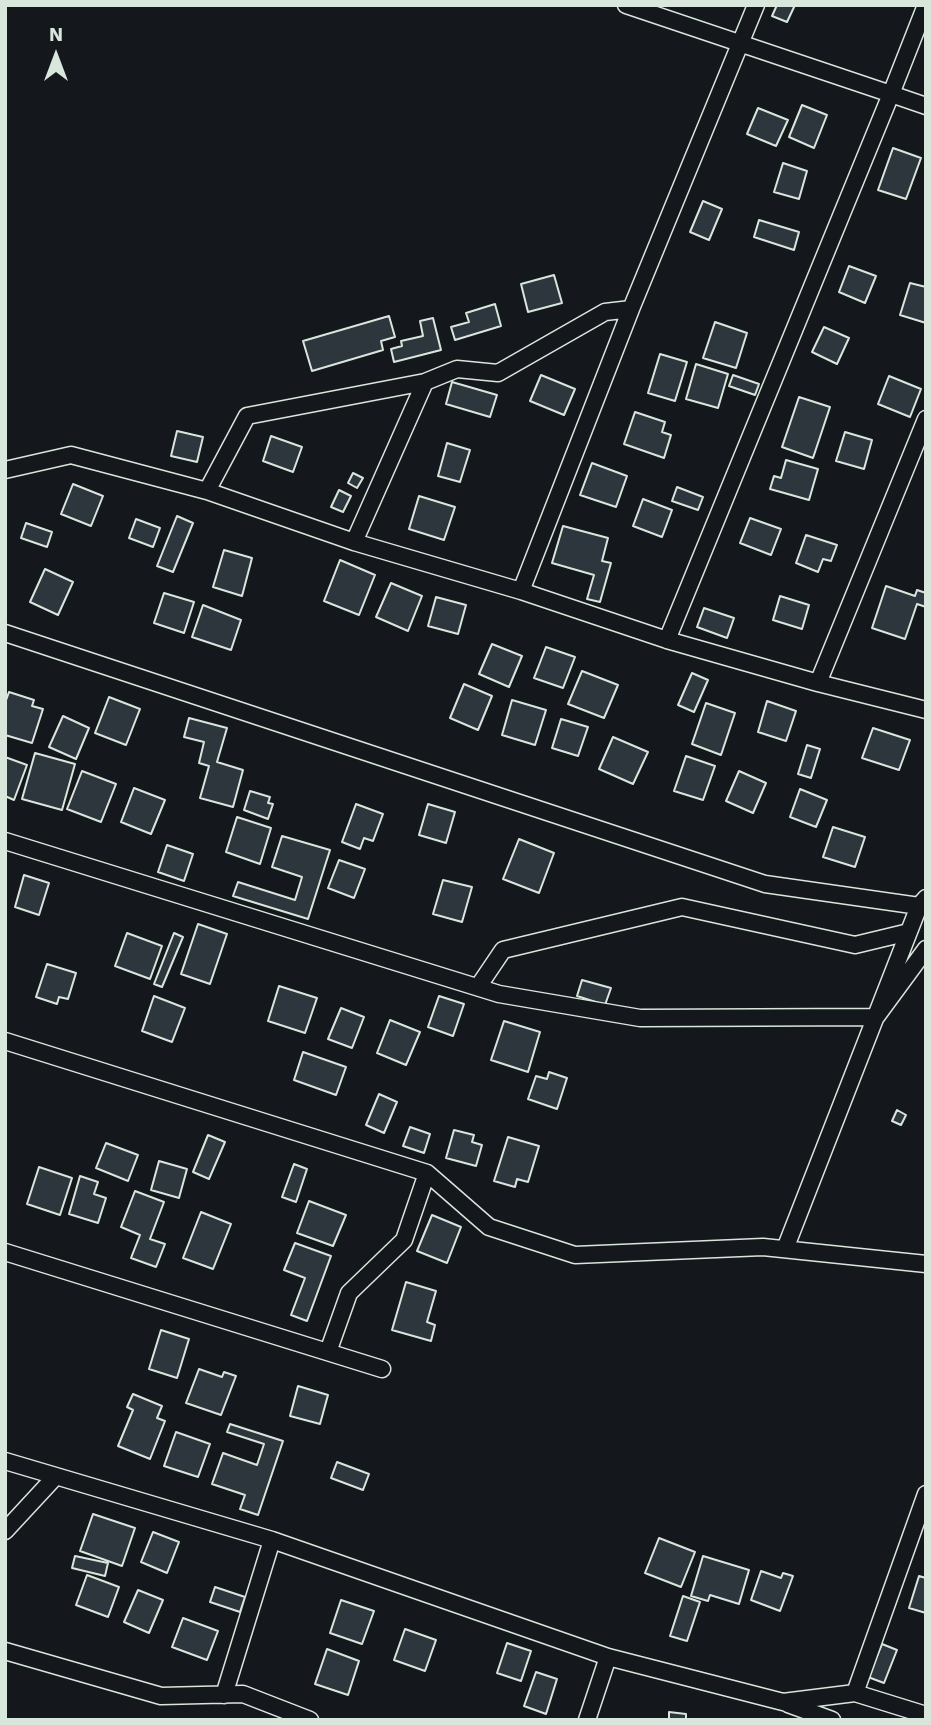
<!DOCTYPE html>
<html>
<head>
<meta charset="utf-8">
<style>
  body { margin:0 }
  #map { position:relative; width:931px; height:1725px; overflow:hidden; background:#14181c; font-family:"Work Sans",sans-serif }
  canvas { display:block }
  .frame { position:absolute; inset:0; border:7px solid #d8e6dc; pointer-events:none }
  .north { position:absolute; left:21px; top:21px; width:70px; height:70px; -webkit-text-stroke:5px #14181c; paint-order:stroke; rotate:0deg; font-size:19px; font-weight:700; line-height:28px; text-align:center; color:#d8e6dc }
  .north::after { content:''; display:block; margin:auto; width:24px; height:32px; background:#d8e6dc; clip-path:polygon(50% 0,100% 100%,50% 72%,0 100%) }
</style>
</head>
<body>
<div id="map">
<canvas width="931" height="1725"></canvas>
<div class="frame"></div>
<div class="north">N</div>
</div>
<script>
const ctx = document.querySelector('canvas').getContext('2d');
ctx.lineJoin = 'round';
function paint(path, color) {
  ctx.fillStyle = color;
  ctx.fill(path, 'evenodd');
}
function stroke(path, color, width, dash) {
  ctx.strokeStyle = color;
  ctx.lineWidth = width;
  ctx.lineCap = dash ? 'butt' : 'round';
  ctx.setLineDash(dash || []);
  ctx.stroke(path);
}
const building = new Path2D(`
  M777,5H795L787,22L772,16Z
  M802,105L827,115L814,148L789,137Z
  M758,108L788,120L776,146L747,134Z
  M893,148L921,158L906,199L878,190Z
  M783,163L807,171L799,199L774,192Z
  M703,201L722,209L709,240L690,232Z
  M759,220L799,232L794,250L754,237Z
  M849,266L876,276L865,303L839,292Z
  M554,275L562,303L528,312L521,284Z
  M910,283L926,287V323L900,315Z
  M495,304L501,326L455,340L451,327L469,322L466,313Z
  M389,316L395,337L381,341L383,350L312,371L303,341Z
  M433,318L441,350L394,362L391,349L402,346L401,341L423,336L420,321Z
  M715,322L747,333L736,368L703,358Z
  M824,327L849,338L837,364L812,352Z
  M660,354L687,362L675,401L648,393Z
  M696,364L728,374L718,408L686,399Z
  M541,375L575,389L564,415L530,401Z
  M733,375L759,384L755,395L729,386Z
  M889,376L921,389L910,417L878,404Z
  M452,382L497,395L490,417L446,404Z
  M799,397L830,407L813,458L782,447Z
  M635,412L665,422L662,432L671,435L664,458L624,444Z
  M177,431L203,437L197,462L171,456Z
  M845,432L872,440L864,469L836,461Z
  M271,436L302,447L293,472L263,461Z
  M447,443L470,450L460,482L438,476Z
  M786,460L818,469L809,500L770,489L774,476L781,478Z
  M592,463L627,476L616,507L580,495Z
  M353,473L363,478L357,488L348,483Z
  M73,484L103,496L91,526L61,514Z
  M677,487L703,497L698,510L672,501Z
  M339,490L351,496L343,512L331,507Z
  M419,496L455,507L444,540L409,529Z
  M643,499L672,510L662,537L633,526Z
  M177,516L193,523L173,572L157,566Z
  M750,518L781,529L771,555L740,543Z
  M136,519L160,528L153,547L129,538Z
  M26,523L52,532L47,547L21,538Z
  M563,526L608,538L602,561L611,563L600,602L587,599L594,575L552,563Z
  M806,535L837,545L831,561L823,559L818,572L796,563Z
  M224,550L252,558L242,596L213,587Z
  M340,560L375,575L359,615L324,601Z
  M45,569L73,582L58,615L30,602Z
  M391,583L422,596L408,631L376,617Z
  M886,586L915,596L917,590L926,593V607L917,604L905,639L872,628Z
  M164,593L194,602L184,633L154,623Z
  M780,596L809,605L802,629L773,620Z
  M436,597L466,605L458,634L428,626Z
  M203,605L241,620L231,650L192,637Z
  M704,608L734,618L727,638L697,627Z
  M492,644L522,656L509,687L479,674Z
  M546,647L575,657L563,688L534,678Z
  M582,671L618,685L604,718L568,704Z
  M692,673L708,680L694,712L678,705Z
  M464,684L492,696L478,730L450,718Z
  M9,692L34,700L32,706L43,709L32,743L5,735V703Z
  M109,697L140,709L126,745L95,733Z
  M512,700L546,710L535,745L502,735Z
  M767,701L796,711L786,741L758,732Z
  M706,703L735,713L721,755L692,744Z
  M63,716L89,728L76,759L49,747Z
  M189,718L227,728L217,762L243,770L233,807L200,798L209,766L199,763L204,742L184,737Z
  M561,719L588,727L578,756L552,748Z
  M873,728L910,740L899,770L862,758Z
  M613,737L648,752L633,784L599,769Z
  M807,745L820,749L811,778L798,774Z
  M35,753L75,764L62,810L22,799Z
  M686,756L715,766L703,800L674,791Z
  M5,757L27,765L14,800L5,796Z
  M82,771L116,784L101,822L67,809Z
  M739,771L766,783L753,813L726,801Z
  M134,788L165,800L151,834L121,822Z
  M800,789L827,800L816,827L790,817Z
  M250,791L270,797L268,803L273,804L268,819L244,810Z
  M356,804L383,814L373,841L364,838L360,849L342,842Z
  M428,804L455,812L446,843L419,835Z
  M237,817L271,828L260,864L226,852Z
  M833,827L865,837L855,867L823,857Z
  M282,836L330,850L308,919L233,896L238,882L295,900L302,877L272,867Z
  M519,839L554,853L539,893L503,879Z
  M167,845L193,854L184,881L158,872Z
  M339,860L365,869L354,898L328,888Z
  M24,875L49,883L39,915L15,907Z
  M443,880L472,887L462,922L433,914Z
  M198,924L227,934L210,984L181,974Z
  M127,933L162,946L150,979L115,966Z
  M174,933L183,937L162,987L154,984Z
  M47,964L76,973L68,999L59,997L57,1004L36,997Z
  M582,980L611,988L605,1005L577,996Z
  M279,986L317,998L305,1033L268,1021Z
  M154,996L185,1008L172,1042L142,1031Z
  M439,996L464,1004L453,1036L428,1027Z
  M341,1008L364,1017L352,1048L328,1039Z
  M390,1020L420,1032L406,1065L377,1053Z
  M504,1021L540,1032L528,1072L491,1060Z
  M303,1052L346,1067L336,1095L294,1080Z
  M549,1072L567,1078L557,1109L528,1099L536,1076L547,1079Z
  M379,1094L397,1102L384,1133L366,1125Z
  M897,1110L906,1115L901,1125L892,1121Z
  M410,1127L430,1134L424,1153L403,1146Z
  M454,1130L474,1135L472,1142L482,1145L476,1166L446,1158Z
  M208,1135L225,1142L209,1179L193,1172Z
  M508,1137L539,1146L528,1182L517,1179L515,1187L494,1181Z
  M106,1143L138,1155L128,1181L96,1168Z
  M159,1161L187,1169L179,1198L151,1190Z
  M294,1164L307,1169L296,1202L282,1197Z
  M39,1167L72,1178L60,1215L27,1204Z
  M80,1176L98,1182L94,1194L106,1198L98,1223L69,1214Z
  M135,1191L164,1202L150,1239L165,1244L156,1267L131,1258L140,1235L121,1227Z
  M309,1201L346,1215L333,1246L297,1233Z
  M201,1212L231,1224L213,1269L183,1258Z
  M432,1215L461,1227L447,1263L417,1251Z
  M295,1243L331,1256L307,1321L291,1315L305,1278L284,1270Z
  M406,1282L436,1291L427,1322L435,1325L431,1341L392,1330Z
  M161,1330L189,1339L177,1378L149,1369Z
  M199,1369L222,1377L224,1372L236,1376L221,1415L186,1403Z
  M298,1386L328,1395L320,1424L290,1416Z
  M133,1394L162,1406L157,1418L165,1421L150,1459L118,1446L133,1410L127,1407Z
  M230,1424L283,1441L258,1515L240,1509L245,1495L212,1484L223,1453L257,1465L264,1444L227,1432Z
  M176,1432L210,1444L198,1477L164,1466Z
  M337,1462L369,1474L363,1490L331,1478Z
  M93,1514L135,1528L122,1566L80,1551Z
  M153,1532L179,1542L167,1573L141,1562Z
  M659,1538L695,1552L681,1587L645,1573Z
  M75,1556L108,1563L105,1576L72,1568Z
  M703,1556L749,1570L739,1604L710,1595L708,1601L691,1596Z
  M761,1571L781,1578L783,1573L793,1576L780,1611L751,1600Z
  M87,1575L119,1587L108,1617L76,1605Z
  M919,1576L926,1578V1613L909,1608Z
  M215,1587L245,1597L240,1612L210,1602Z
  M138,1590L163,1600L149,1633L124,1622Z
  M683,1596L700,1602L687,1641L670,1636Z
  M341,1600L374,1611L362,1644L330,1633Z
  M183,1618L218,1631L207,1660L172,1647Z
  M405,1629L436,1640L425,1671L394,1660Z
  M507,1643L531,1651L521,1681L497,1673Z
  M882,1644L897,1650L884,1683L868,1677Z
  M327,1649L359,1661L348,1695L315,1684Z
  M536,1672L557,1679L546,1714L524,1706Z
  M669,1712L686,1714V1720H669Z`);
paint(building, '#2c363c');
stroke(building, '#d8e6dc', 2);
const street = new Path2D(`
  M626,5L891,94L926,5
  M5,470L71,455L207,491L247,416L425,382L457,369L498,373L605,312L631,309L756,5
  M207,491L354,542L425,382
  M354,542L521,591L631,309
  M521,591L667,640L818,683L926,419
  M5,633L765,884L926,907
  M667,640L891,94L926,106
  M818,683L926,710
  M5,841L499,994L640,1018L876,1017L926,949
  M478,987L503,950L682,907L855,945L909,932
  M5,1041L427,1173L404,1240L349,1293L328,1352
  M427,1173L489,1227L575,1255L763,1247L926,1264
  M785,1249L919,906L926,898
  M5,1252L382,1369
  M5,1461L272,1540L608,1657L783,1702L855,1693L926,1715
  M5,1531L56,1476
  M5,1651L161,1696L243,1694L310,1720
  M855,1693L926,1494
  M224,1695L272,1540
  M788,1704L832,1720
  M587,1720L608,1657`);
stroke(street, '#d8e6dc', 19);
stroke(street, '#14181c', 16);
</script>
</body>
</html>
